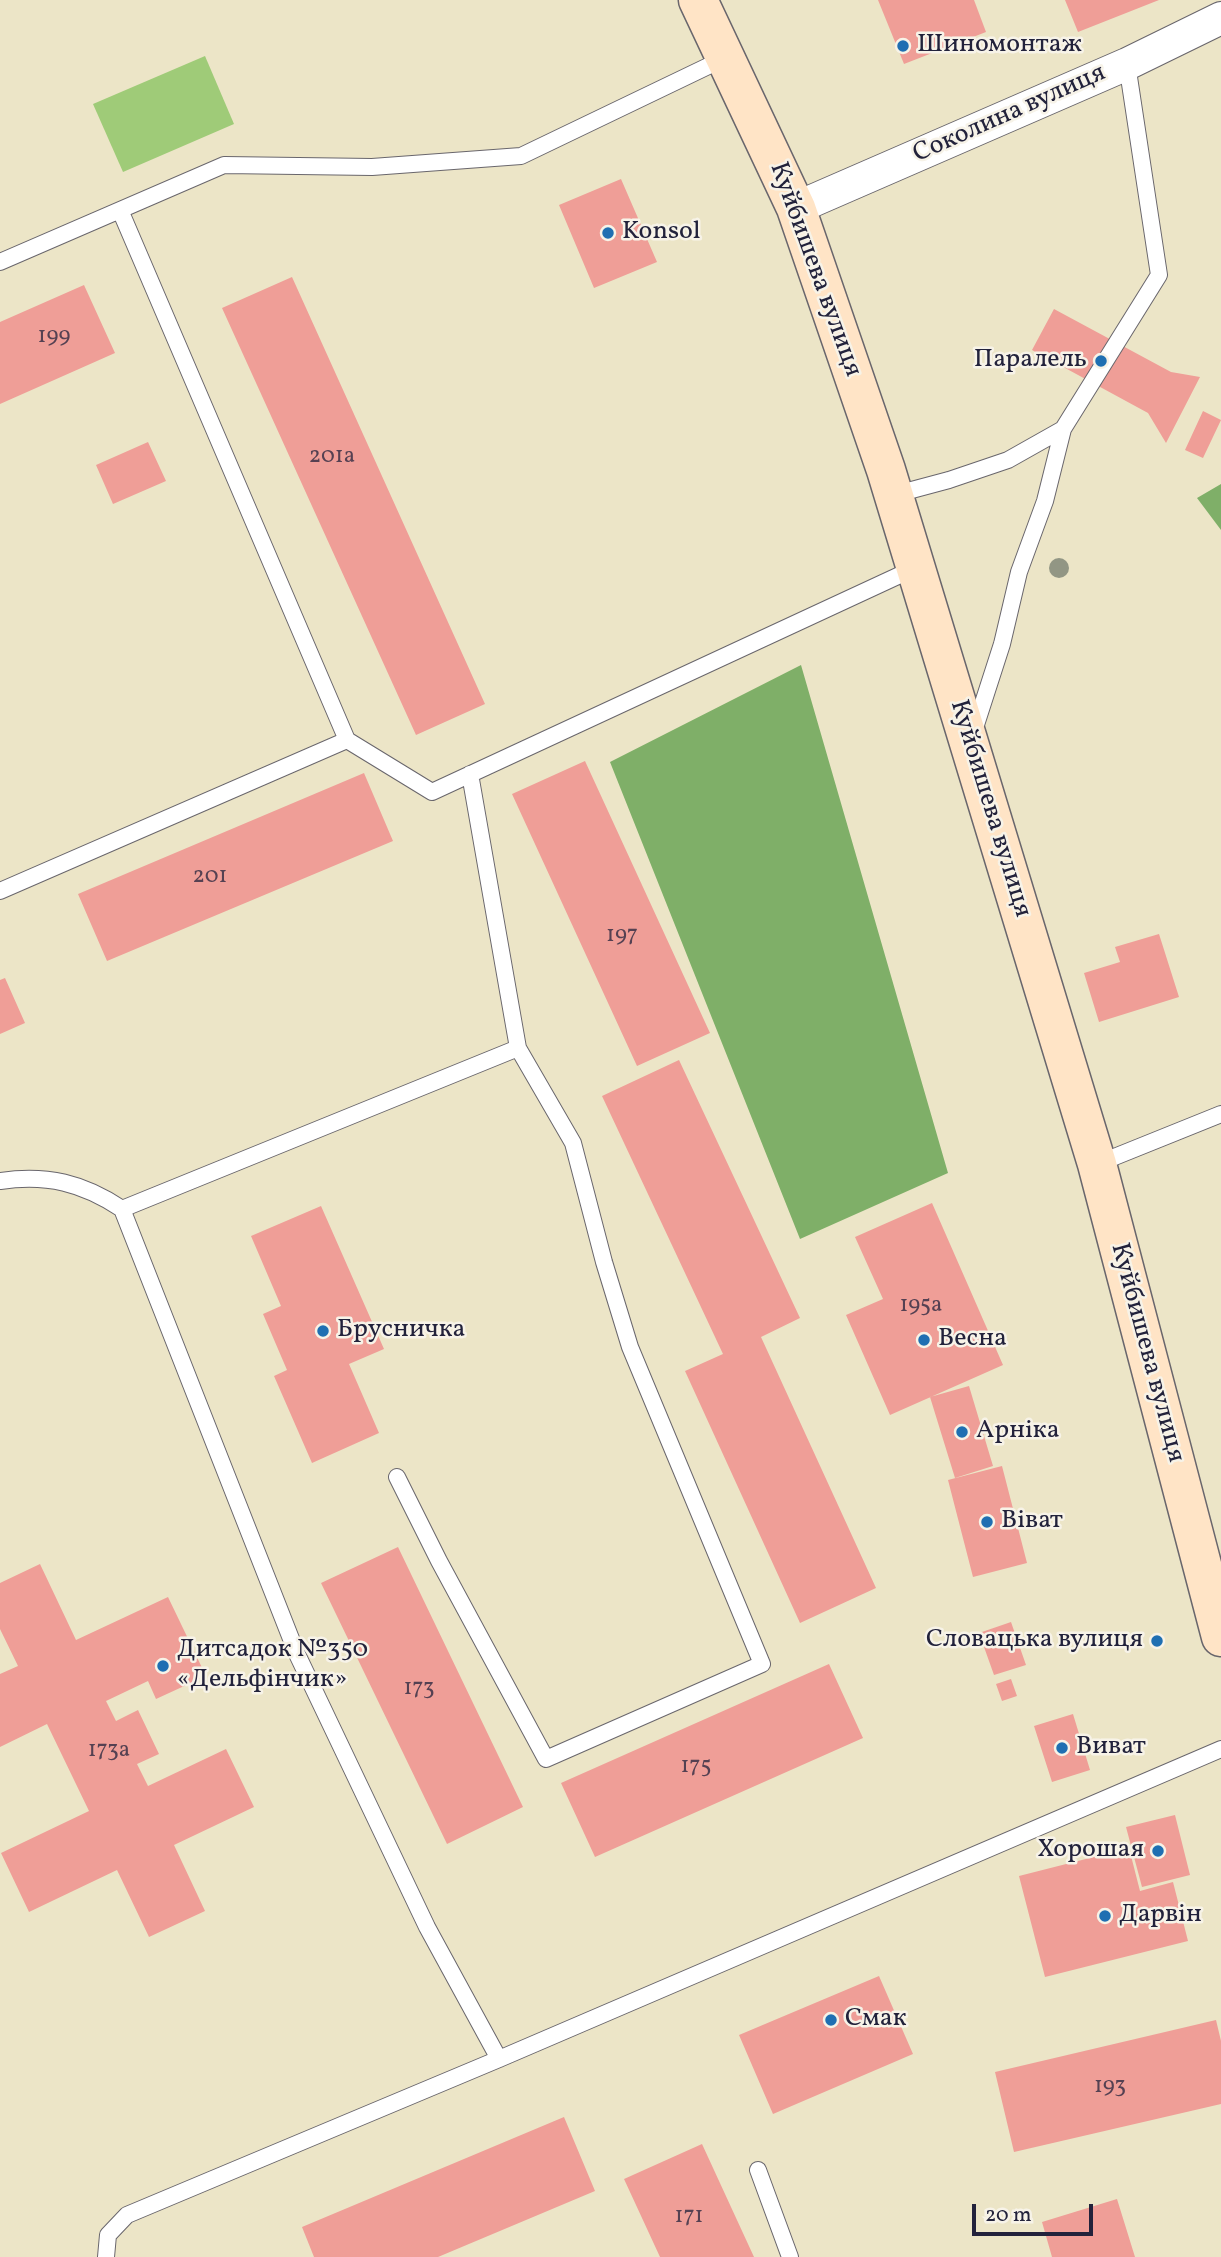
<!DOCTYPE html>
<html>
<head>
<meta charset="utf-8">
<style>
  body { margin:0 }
  #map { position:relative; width:1221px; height:2257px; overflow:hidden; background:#ece5c7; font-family:Vollkorn,serif }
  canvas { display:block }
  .scale { position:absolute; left:972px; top:2204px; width:121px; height:32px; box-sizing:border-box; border:4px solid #22223b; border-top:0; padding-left:9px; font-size:21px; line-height:24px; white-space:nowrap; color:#22223b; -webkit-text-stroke:5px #f7f3e8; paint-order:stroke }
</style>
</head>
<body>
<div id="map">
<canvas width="1221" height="2257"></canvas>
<div class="scale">20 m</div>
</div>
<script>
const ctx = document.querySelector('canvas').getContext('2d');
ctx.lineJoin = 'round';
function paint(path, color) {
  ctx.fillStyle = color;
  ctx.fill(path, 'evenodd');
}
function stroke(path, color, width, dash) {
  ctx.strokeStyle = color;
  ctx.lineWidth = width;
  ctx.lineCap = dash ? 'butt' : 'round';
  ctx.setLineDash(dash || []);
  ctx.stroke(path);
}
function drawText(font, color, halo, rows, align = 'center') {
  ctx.font = font + ' Vollkorn,serif';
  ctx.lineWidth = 5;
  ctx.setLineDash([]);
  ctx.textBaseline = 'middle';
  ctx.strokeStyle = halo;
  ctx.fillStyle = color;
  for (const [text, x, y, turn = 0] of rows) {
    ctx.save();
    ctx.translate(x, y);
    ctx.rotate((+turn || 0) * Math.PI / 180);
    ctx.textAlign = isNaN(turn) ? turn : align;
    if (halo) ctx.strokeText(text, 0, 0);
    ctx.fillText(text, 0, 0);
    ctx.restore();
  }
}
paint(new Path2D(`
  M205,56L234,124L123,172L93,104Z`), '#9fcb78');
paint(new Path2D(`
  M1221,484V530L1197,498Z
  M801,665L948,1173L800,1239L610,762Z`), '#7faf68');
paint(new Path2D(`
  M878,0H974L986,32L904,64Z
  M1065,0H1159L1078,32Z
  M621,179L657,262L594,288L559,205Z
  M292,277L485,704L416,735L222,308Z
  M84,285L115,353L0,404V322Z
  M1054,309L1171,372L1200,377L1166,443L1148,413L1032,350Z
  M1203,411L1221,420L1203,458L1185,450Z
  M148,442L166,481L113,504L96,465Z
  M585,761L710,1033L637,1066L512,794Z
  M364,773L393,841L107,961L78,894Z
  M1159,934L1179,997L1099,1022L1084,973L1120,962L1115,947Z
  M5,978L25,1023L0,1034V980Z
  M679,1060L800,1318L761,1337L876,1588L800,1623L685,1371L723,1354L602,1096Z
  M932,1203L1003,1365L890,1415L846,1315L883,1299L855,1237Z
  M321,1206L384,1349L349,1364L379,1433L312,1463L274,1376L287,1370L263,1314L281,1306L251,1236Z
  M969,1386L993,1466L955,1478L930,1397Z
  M1002,1466L1027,1563L973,1577L948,1480Z
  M398,1547L523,1807L447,1844L321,1583Z
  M40,1564L76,1640L168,1597L206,1676L156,1699L148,1681L106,1701L116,1721L138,1710L159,1754L137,1764L148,1786L226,1749L254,1807L174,1845L205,1911L149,1937L117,1870L29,1912L1,1853L89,1811L47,1724L0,1747V1674L18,1666L0,1629V1583Z
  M1011,1622L1026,1665L994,1675L979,1633Z
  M829,1664L863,1738L595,1857L561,1783Z
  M1011,1679L1017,1696L1002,1701L996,1684Z
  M1073,1714L1090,1770L1052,1782L1034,1726Z
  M1175,1815L1190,1875L1142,1887L1126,1827Z
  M1129,1848L1140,1891L1173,1882L1188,1941L1045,1977L1019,1876Z
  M879,1976L913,2054L773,2114L739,2035Z
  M1216,2020L1221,2041V2104L1014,2152L995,2072Z
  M564,2117L595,2191L438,2257H314L302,2227Z
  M702,2144L754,2257H660L624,2179Z
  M1117,2199L1135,2257H1052L1042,2222Z`), '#ef9e97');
const lane = new Path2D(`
  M0,262L224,165L372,167L521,156L725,58
  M893,495L949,480L1008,460L1063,429
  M973,734L1002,644L1019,572L1045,501L1063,429L1159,275L1127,64
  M347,740L432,792L915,568
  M0,891L347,740L120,210
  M1097,1164L1221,1114
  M0,1181C47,1174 83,1183 122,1209L518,1048L470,774
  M122,1209L297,1654L427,1927L499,2059
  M397,1477L439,1561L546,1759L762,1664L630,1347L604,1262L573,1143L518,1048
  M758,2170L790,2257
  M106,2257L108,2235L127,2215L499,2059L1221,1749`);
const street = new Path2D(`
  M796,208L1127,64L1221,18`);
const secondary = new Path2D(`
  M698,0L796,208L886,470L1097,1164L1221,1637`);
stroke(lane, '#69666c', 18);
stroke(street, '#69666c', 34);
stroke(secondary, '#69666c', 41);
stroke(lane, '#fff', 16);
stroke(street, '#fff', 32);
stroke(secondary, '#ffe4c6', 38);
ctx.fillStyle = '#929684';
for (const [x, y] of [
  [1059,568]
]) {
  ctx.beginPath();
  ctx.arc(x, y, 10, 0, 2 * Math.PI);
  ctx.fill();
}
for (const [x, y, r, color] of [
  [903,46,7,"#1f6fb2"],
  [608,233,7,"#1f6fb2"],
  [1101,361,7,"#1f6fb2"],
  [323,1331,7,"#1f6fb2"],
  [924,1340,7,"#1f6fb2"],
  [962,1432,7,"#1f6fb2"],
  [987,1522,7,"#1f6fb2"],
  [1157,1641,7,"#1f6fb2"],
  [163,1666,7,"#1f6fb2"],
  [1062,1748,7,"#1f6fb2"],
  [1158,1851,7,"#1f6fb2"],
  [1105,1916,7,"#1f6fb2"],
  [831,2020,7,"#1f6fb2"]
]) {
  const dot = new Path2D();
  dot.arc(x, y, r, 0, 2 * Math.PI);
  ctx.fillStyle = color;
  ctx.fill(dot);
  stroke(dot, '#f7f3e8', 2.5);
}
drawText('23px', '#554152', null, [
  ["199",54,338],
  ["201а",332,458],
  ["201",210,878],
  ["197",622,937],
  ["195а",921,1307],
  ["173",419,1690],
  ["173а",109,1752],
  ["175",696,1768],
  ["193",1110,2088],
  ["171",689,2218]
]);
drawText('26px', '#22223b', '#f7f3e8', [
  ["Шиномонтаж",917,46],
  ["Konsol",622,233],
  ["Паралель",1087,361,"right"],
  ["Брусничка",337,1331],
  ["Весна",938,1340],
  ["Арніка",976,1432],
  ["Віват",1001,1522],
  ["Словацька вулиця",1143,1641,"right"],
  ["Дитсадок №350",177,1651],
  ["«Дельфінчик»",177,1681],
  ["Виват",1076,1748],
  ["Хорошая",1144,1851,"right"],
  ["Дарвін",1119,1916],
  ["Смак",845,2020]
], 'left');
drawText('26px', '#22223b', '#f7f3e8', [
  ["Соколина вулиця",1010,115,-24],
  ["Куйбишева вулиця",814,270,70],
  ["Куйбишева вулиця",989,809,73],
  ["Куйбишева вулиця",1146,1353,75]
]);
</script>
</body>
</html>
